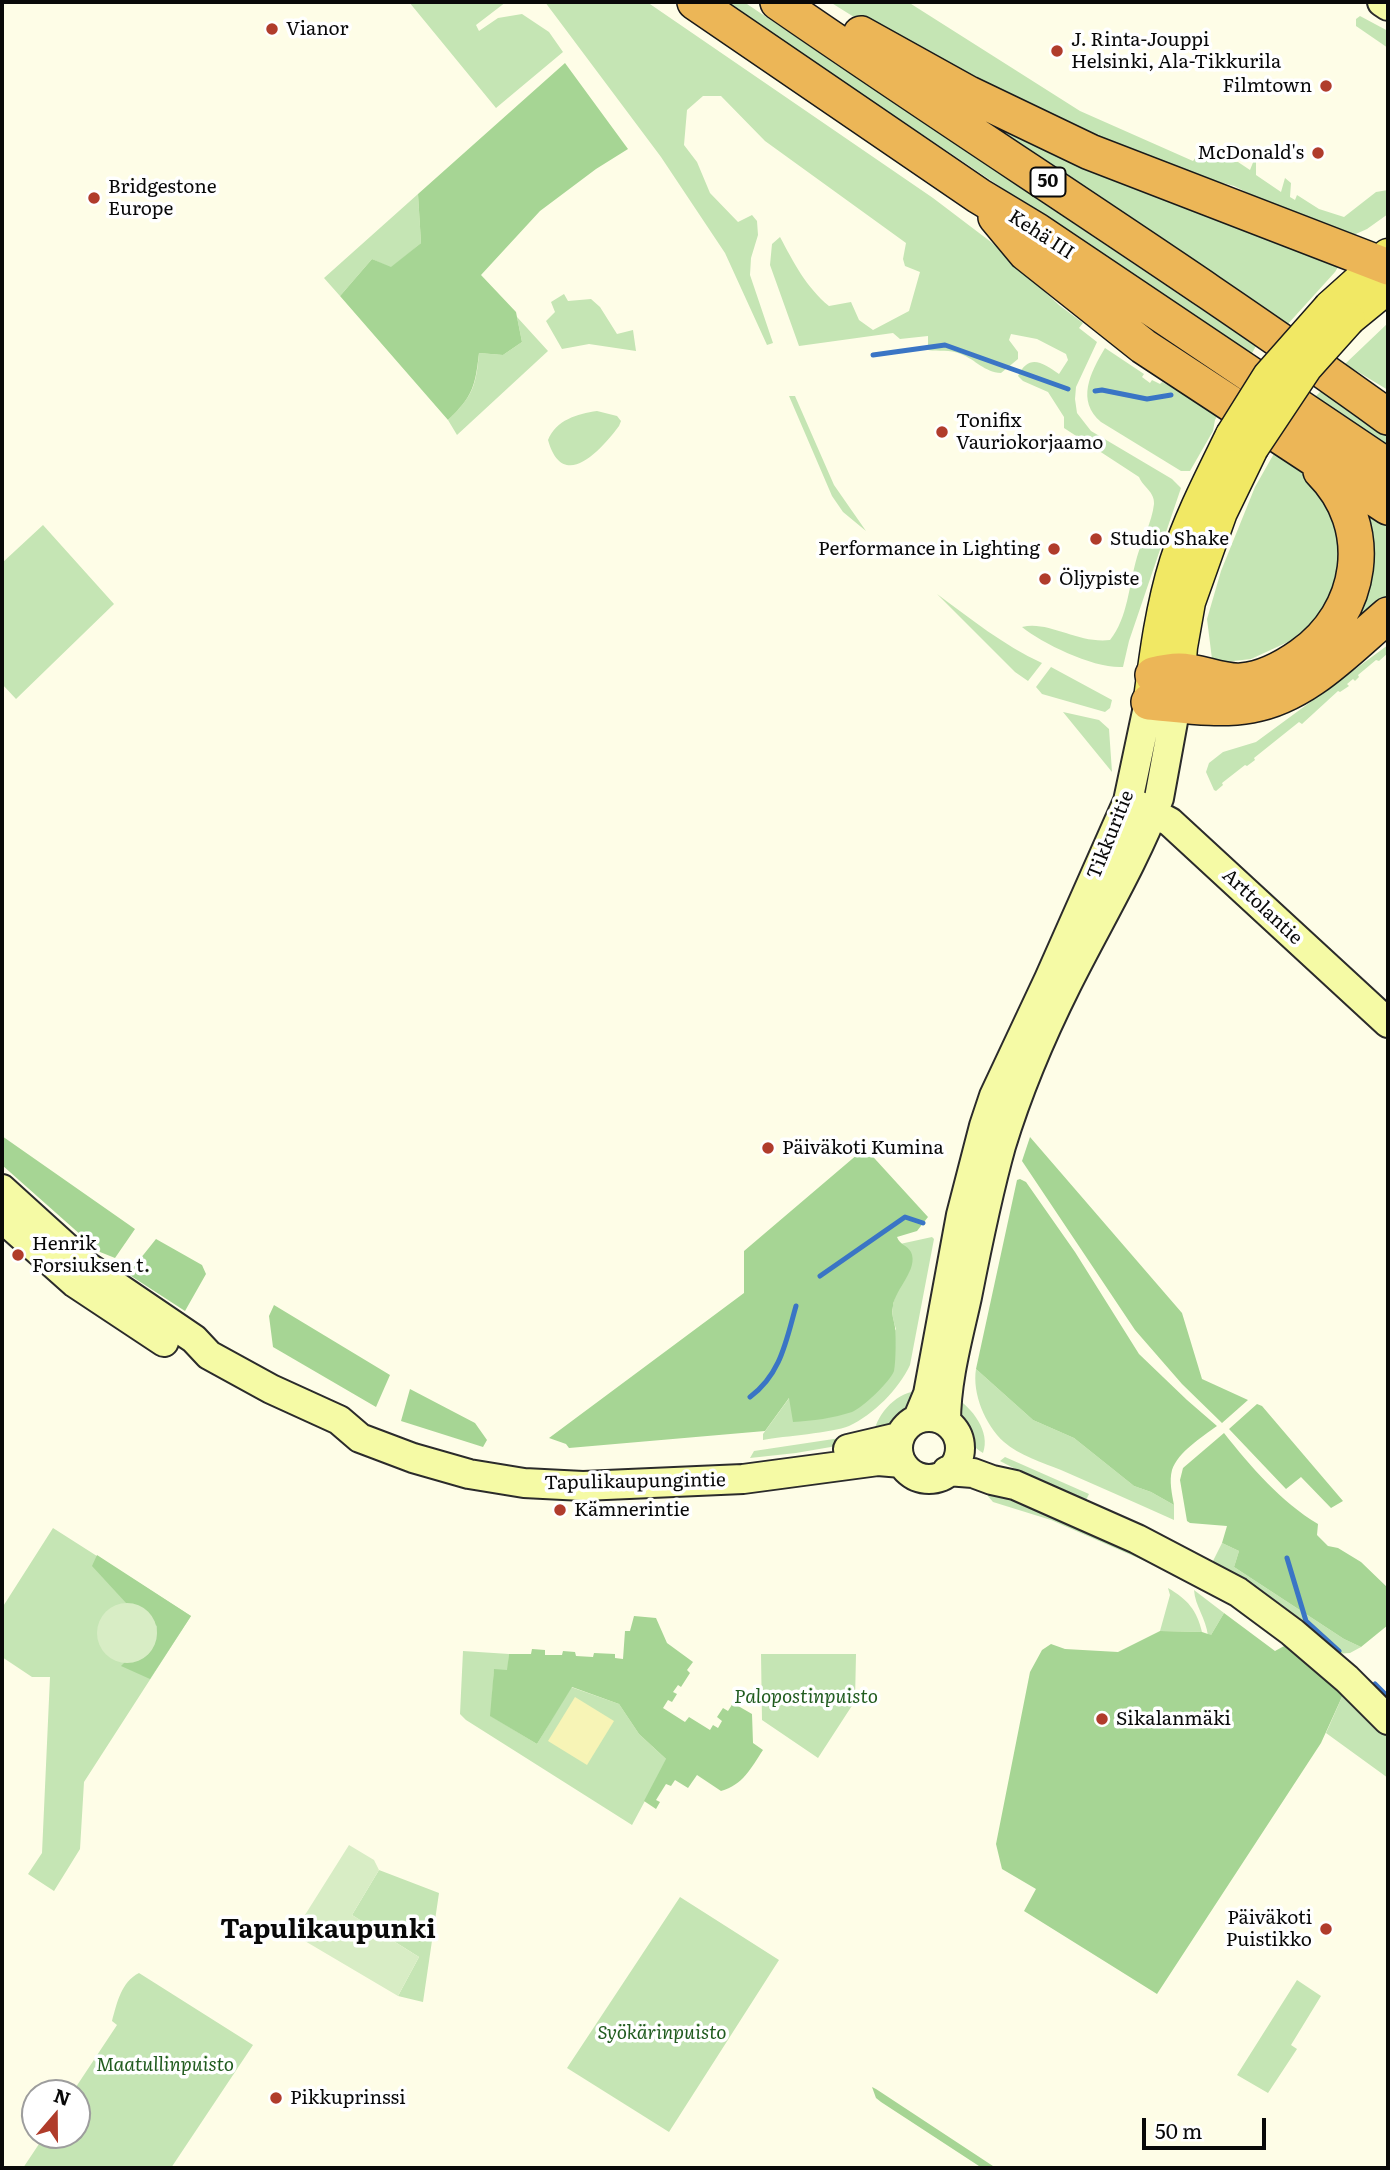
<!DOCTYPE html>
<html>
<head>
<meta charset="utf-8">
<style>
  body { margin:0 }
  #map { position:relative; width:1390px; height:2170px; overflow:hidden; background:#fefde7; font-family:Literata,serif }
  canvas { display:block }
  .frame { position:absolute; inset:0; border:4px solid #090909; pointer-events:none }
  .north { position:absolute; left:21px; top:2079px; width:70px; height:70px; box-sizing:border-box; background:#fff; border:2px solid #9d9d9d; border-radius:50%; rotate:20deg; font-size:19px; font-weight:700; line-height:28px; text-align:center; color:#090909 }
  .north::after { content:''; display:block; margin:auto; width:24px; height:32px; background:#b03c2b; clip-path:polygon(50% 0,100% 100%,50% 72%,0 100%) }
  .scale { position:absolute; left:1142px; top:2118px; width:124px; height:32px; box-sizing:border-box; border:4px solid #090909; border-top:0; padding-left:9px; font-size:21px; line-height:24px; white-space:nowrap; color:#090909; -webkit-text-stroke:5px #fff; paint-order:stroke }
</style>
</head>
<body>
<div id="map">
<canvas width="1390" height="2170"></canvas>
<div class="frame"></div>
<div class="north">N</div>
<div class="scale">50 m</div>
</div>
<script>
const ctx = document.querySelector('canvas').getContext('2d');
ctx.lineJoin = 'round';
function paint(path, color) {
  ctx.fillStyle = color;
  ctx.fill(path, 'evenodd');
}
function stroke(path, color, width, dash) {
  ctx.strokeStyle = color;
  ctx.lineWidth = width;
  ctx.lineCap = dash ? 'butt' : 'round';
  ctx.setLineDash(dash || []);
  ctx.stroke(path);
}
function drawText(font, color, halo, rows, align = 'center') {
  ctx.font = font + ' Literata,serif';
  ctx.lineWidth = 7;
  ctx.setLineDash([]);
  ctx.textBaseline = 'middle';
  ctx.strokeStyle = halo;
  ctx.fillStyle = color;
  for (const [text, x, y, turn = 0] of rows) {
    ctx.save();
    ctx.translate(x, y);
    ctx.rotate((+turn || 0) * Math.PI / 180);
    ctx.textAlign = isNaN(turn) ? turn : align;
    if (halo) ctx.strokeText(text, 0, 0);
    ctx.fillText(text, 0, 0);
    ctx.restore();
  }
}
paint(new Path2D(`
  M409,2H506L476,25L479,31L498,18L522,14L549,32L563,52L496,108Z
  M545,2H647L933,198L991,242L1059,305L1083,323L1079,328L1097,342L1076,387L1075,399L1077,413L1091,431L1172,479L1181,488L1129,641L1123,667C1095,669 1043,644 1022,627C1048,620 1078,644 1110,640C1128,618 1129,584 1137,557C1142,540 1152,522 1154,504C1155,492 1143,487 1139,477L1064,428V417L1048,392L1023,381L1018,376C1029,353 1043,363 1059,374L1068,360L1066,354L1037,339L1011,334L1009,340L1018,352V359L1001,373C984,372 976,360 961,354C949,349 939,352 928,350V336L900,339L893,333L799,346L770,265L772,244L780,237C794,263 806,287 829,306L851,302L859,320L873,330L909,311L920,272L905,266L903,259L906,243L765,141L721,96H703L687,110L684,145L697,162L710,193L738,222L752,215L757,221L758,235L751,258L750,275L773,343L767,345L725,253L661,157Z
  M725,2H744L1256,346L1251,355Z
  M830,2H908L1080,111L1193,161L1204,146L1226,162H1238L1250,170L1254,160L1256,161V175L1281,192L1285,178L1291,183L1290,197L1295,200L1297,195L1319,209L1344,217L1376,192L1388,190V214L1367,229L1349,237L1292,215L1234,186L1138,160L870,27Z
  M1360,16L1388,31V48L1356,26V19Z
  M959,102L1343,259L1335,272L1287,325Z
  M418,194L421,243L391,268L372,259L340,296L324,278Z
  M564,294L568,301L591,299L600,307L617,334L633,330L636,351L589,344L562,349L546,321L555,312L551,302Z
  M517,317L548,351L457,435L448,420C473,396 476,386 479,353L503,355L522,342Z
  M1388,323V390L1345,364Z
  M1105,348L1144,374L1142,377L1150,383L1152,380L1160,384L1162,382L1220,411L1215,420L1213,431L1190,471H1181L1101,422C1076,401 1090,373 1105,348Z
  M1322,390L1388,435V448L1314,398Z
  M789,396H795L834,485L866,531L843,512L832,496Z
  M597,411L617,416L621,421L619,426C601,450 563,493 548,440C556,420 577,414 597,411Z
  M1276,450L1311,474L1339,531L1341,565L1335,590L1318,618L1290,641L1251,659L1225,662L1212,659L1207,619L1221,571L1255,487Z
  M1357,500L1388,519V605L1361,625L1352,619Z
  M43,525L114,604L16,699L2,684V563Z
  M937,594C971,619 1003,645 1042,663L1028,681L1015,672Z
  M1388,645V653L1379,661L1376,660L1358,675L1359,677L1355,681L1353,679L1347,684L1349,686L1340,692L1338,691L1302,724L1299,722L1254,758L1255,760L1247,766L1245,765L1222,783L1223,785L1216,791L1214,790L1206,772L1209,763L1223,752L1256,742Z
  M1051,667L1112,700L1110,708L1105,712L1042,694L1036,687Z
  M1063,712L1099,720L1109,729L1112,772Z
  M932,1237L934,1239L910,1365C899,1389 873,1415 849,1426C832,1433 784,1436 763,1440V1434L790,1397L826,1418L839,1414L896,1329C893,1320 891,1311 894,1301C899,1280 928,1259 900,1244Z
  M976,1369L1033,1420L1074,1438L1134,1486L1151,1492L1174,1505V1520C1137,1503 1099,1487 1061,1470C1043,1463 1019,1455 1004,1442C985,1425 972,1393 976,1369Z
  M916,1391L919,1402L895,1425L873,1438C875,1416 894,1394 916,1391Z
  M954,1397C972,1407 991,1432 983,1453C964,1442 956,1418 954,1397Z
  M847,1437L854,1443L796,1453L750,1458L754,1451Z
  M1005,1457L1089,1494L1086,1500L1052,1488L1000,1461Z
  M988,1485L1157,1563L1154,1565L1051,1520L993,1502L987,1495Z
  M53,1528L191,1616L84,1782L80,1849L54,1891L28,1874L42,1853L50,1677H32L2,1657V1608Z
  M1222,1543L1239,1551L1234,1567L1344,1639L1361,1647L1350,1653L1334,1654L1210,1567Z
  M1168,1588C1187,1599 1197,1610 1202,1632L1160,1631L1170,1595Z
  M1194,1590L1224,1613L1211,1635L1208,1636C1206,1618 1195,1606 1194,1590Z
  M463,1651L509,1654L508,1670H494L491,1716L537,1744L571,1687L619,1704L639,1734L667,1760L632,1825L466,1720L460,1714Z
  M761,1654H856L855,1701L818,1758L762,1720Z
  M1346,1688L1388,1735V1778L1326,1733Z
  M379,1870L439,1893L423,2002L398,1996L419,1957L352,1915Z
  M680,1897L779,1960L669,2132L567,2068Z
  M139,1973L253,2045L171,2168H23L45,2135H77V2093H72L117,2025L112,2021C117,2003 121,1982 139,1973Z
  M1297,1980L1321,1996L1291,2045L1297,2049L1268,2093L1237,2075Z`), '#c5e5b4');
paint(new Path2D(`
  M565,63L628,149L596,169L540,211L481,275L516,312L522,342L503,355L479,353C475,387 473,396 448,420L340,296L372,259L391,267L421,243L418,194Z
  M2,1136L135,1229L115,1258L100,1252L2,1165Z
  M1030,1137L1182,1313L1202,1379L1248,1400L1222,1423L1182,1384L1135,1330L1022,1161Z
  M865,1148L928,1217L917,1231L897,1237C900,1245 907,1245 911,1252C919,1269 895,1289 893,1306C891,1314 894,1320 895,1327C896,1336 896,1362 894,1371C890,1382 862,1408 852,1412C834,1418 812,1421 793,1422L789,1398L765,1431L569,1448L566,1444L549,1438L744,1293V1251Z
  M1020,1179L1026,1182L1075,1252L1139,1354L1187,1400L1217,1426C1202,1437 1178,1452 1172,1470C1169,1481 1172,1494 1174,1505L1151,1492L1134,1486L1074,1438L1033,1420L976,1369L1017,1180Z
  M156,1239L202,1265L206,1274L185,1311L128,1274Z
  M274,1305L390,1375L376,1407L273,1347L269,1316Z
  M410,1389L475,1423L487,1440L483,1447L401,1421Z
  M1257,1404L1262,1406L1343,1501L1331,1508L1301,1477L1286,1489L1229,1429Z
  M1224,1433C1251,1467 1281,1502 1318,1524L1317,1535L1328,1546L1338,1548L1361,1562L1388,1588V1625L1361,1647L1344,1639L1234,1567L1239,1551L1222,1543L1227,1526L1190,1523L1187,1521L1180,1480L1183,1468Z
  M97,1555L191,1616L150,1679L121,1666L125,1662C148,1662 157,1648 157,1626L129,1604H127L92,1566Z
  M1224,1613L1275,1651L1286,1645L1346,1688L1321,1743L1157,1994L1024,1911L1036,1889L1002,1869L996,1844L1030,1672L1042,1650L1051,1644L1065,1649L1118,1652L1160,1631L1202,1632L1211,1635Z
  M634,1616L656,1618L667,1643L693,1662L687,1670L690,1673L681,1687L678,1685L673,1692L677,1694L672,1702L668,1700L663,1708L685,1722L689,1717L710,1730L713,1725L718,1728L722,1721L717,1717L723,1708L728,1711L733,1703L752,1714L753,1743L763,1750C751,1768 743,1785 721,1791L697,1775L688,1788L675,1780L671,1786L666,1784L656,1800L660,1802L656,1809L644,1801L666,1759L639,1734L619,1704L572,1687L537,1744L490,1716L494,1669L507,1670L509,1654H531L532,1649L545,1650V1655H562L563,1651L575,1652L576,1656L593,1657L594,1653L615,1654V1658L623,1659L625,1631H630Z
  M872,2087L876,2089L996,2168H982L881,2102L876,2098Z`), '#a6d594');
paint(new Path2D(`
  M575,1697L614,1721L587,1765L548,1741Z`), '#f7f4b6');
paint(new Path2D(`
  M97 1633a30 30 0 1 1 60 0a30 30 0 1 1-60 0Z
  M349,1845L374,1860L379,1870L352,1915L419,1957L398,1996L293,1934Z`), '#d8edc5');
stroke(new Path2D(`
  M873,355L945,345L1068,389
  M1095,391L1102,390L1147,399L1171,395
  M820,1276L905,1217L923,1223
  M750,1397C781,1374 786,1341 796,1306
  M1287,1558L1306,1621L1339,1651
  M1375,1684L1388,1697`), '#3a75c5', 5);
const secondary = new Path2D(`
  M1382,2L1388,6
  M1138,805L1170,822L1388,1023
  M2,1189L88,1267L194,1339L209,1355L271,1389L339,1420L360,1438L413,1458L469,1474L524,1483L583,1486L743,1479L878,1461L902,1463
  M2,1218L75,1283L164,1342
  M898 1448a31 31 0 1 1 62 0a31 31 0 1 1-62 0Z
  M918,1418L928,1394L961,1215L984,1126L994,1096L1049,979L1128,801L1149,702
  M946,1422C946,1380 958,1338 967,1297C977,1246 987,1196 1001,1146C1018,1090 1041,1036 1067,984C1098,922 1134,863 1159,798L1176,705
  M848,1449L899,1437
  M947,1471L973,1473L992,1480L1015,1485L1137,1539L1238,1592L1292,1632L1347,1679L1388,1720`);
const primary = new Path2D(`
  M1330,307L1388,255
  M1349,319L1388,287
  M1177,695L1181,647L1189,602L1221,512L1252,448
  M1150,699C1156,653 1162,607 1176,562C1190,518 1212,476 1232,435`);
const highway = new Path2D(`
  M695,2L979,196L1037,231L1388,467
  M778,2C980,142 1189,273 1388,417
  M861,34L969,94L1090,152L1388,267
  M996,217L1026,253L1143,346L1388,507
  M1153,675C1161,673 1171,671 1179,671C1200,671 1222,683 1242,681C1263,679 1284,668 1301,656C1363,613 1377,527 1321,471
  M1149,702C1182,705 1218,711 1251,705C1305,696 1348,649 1388,615`);
stroke(secondary, '#2b2b2b', 32);
stroke(primary, '#1a1a1a', 35);
stroke(highway, '#1a1a1a', 38);
stroke(secondary, '#f5faa5', 28);
stroke(primary, '#f1e864', 32);
stroke(highway, '#ecb657', 35);
const primaryBridge = new Path2D(`
  M1232,435L1269,376L1330,307
  M1252,448L1306,367L1349,319`);
stroke(primaryBridge, '#1a1a1a', 35, []);
stroke(primaryBridge, '#f1e864', 32);
for (const [x, y, r, color] of [
  [272,29,7,"#b03c2b"],
  [1057,51,7,"#b03c2b"],
  [1326,86,7,"#b03c2b"],
  [1318,153,7,"#b03c2b"],
  [94,198,7,"#b03c2b"],
  [942,432,7,"#b03c2b"],
  [1096,539,7,"#b03c2b"],
  [1054,549,7,"#b03c2b"],
  [1045,579,7,"#b03c2b"],
  [768,1148,7,"#b03c2b"],
  [18,1255,7,"#b03c2b"],
  [560,1510,7,"#b03c2b"],
  [1102,1719,7,"#b03c2b"],
  [1326,1929,7,"#b03c2b"],
  [276,2098,7,"#b03c2b"]
]) {
  const dot = new Path2D();
  dot.arc(x, y, r, 0, 2 * Math.PI);
  ctx.fillStyle = color;
  ctx.fill(dot);
  stroke(dot, '#fff', 2.5);
}
for (const [x, y, w] of [
  [1048,182,35]
]) {
  const box = new Path2D();
  box.roundRect(x - w / 2, y - 14.5, w, 29, 5);
  ctx.fillStyle = '#fff';
  ctx.fill(box);
  stroke(box, '#090909', 2);
}
drawText('bold 18px', '#090909', null, [
  ["50",1048,182]
]);
drawText('19px', '#090909', '#fff', [
  ["Vianor",286,29],
  ["J. Rinta-Jouppi",1071,40],
  ["Helsinki, Ala-Tikkurila",1071,62],
  ["Filmtown",1312,86,"right"],
  ["McDonald's",1304,153,"right"],
  ["Bridgestone",108,187],
  ["Europe",108,209],
  ["Tonifix",956,421],
  ["Vauriokorjaamo",956,443],
  ["Studio Shake",1110,539],
  ["Performance in Lighting",1040,549,"right"],
  ["Öljypiste",1059,579],
  ["Päiväkoti Kumina",782,1148],
  ["Henrik",32,1244],
  ["Forsiuksen t.",32,1266],
  ["Kämnerintie",574,1510],
  ["Sikalanmäki",1116,1719],
  ["Päiväkoti",1312,1918,"right"],
  ["Puistikko",1312,1940,"right"],
  ["Pikkuprinssi",290,2098]
], 'left');
drawText('19px', '#090909', '#fff', [
  ["Kehä III",1041,235,33],
  ["Tikkuritie",1111,835,-68],
  ["Arttolantie",1262,907,43],
  ["Tapulikaupungintie",635,1482,-1]
]);
drawText('italic 19px', '#215c1f', '#fff', [
  ["Palopostinpuisto",806,1697],
  ["Syökärinpuisto",662,2033],
  ["Maatullinpuisto",165,2065]
]);
drawText('bold 26px', '#090909', '#fff', [
  ["Tapulikaupunki",328,1930]
]);
</script>
</body>
</html>
